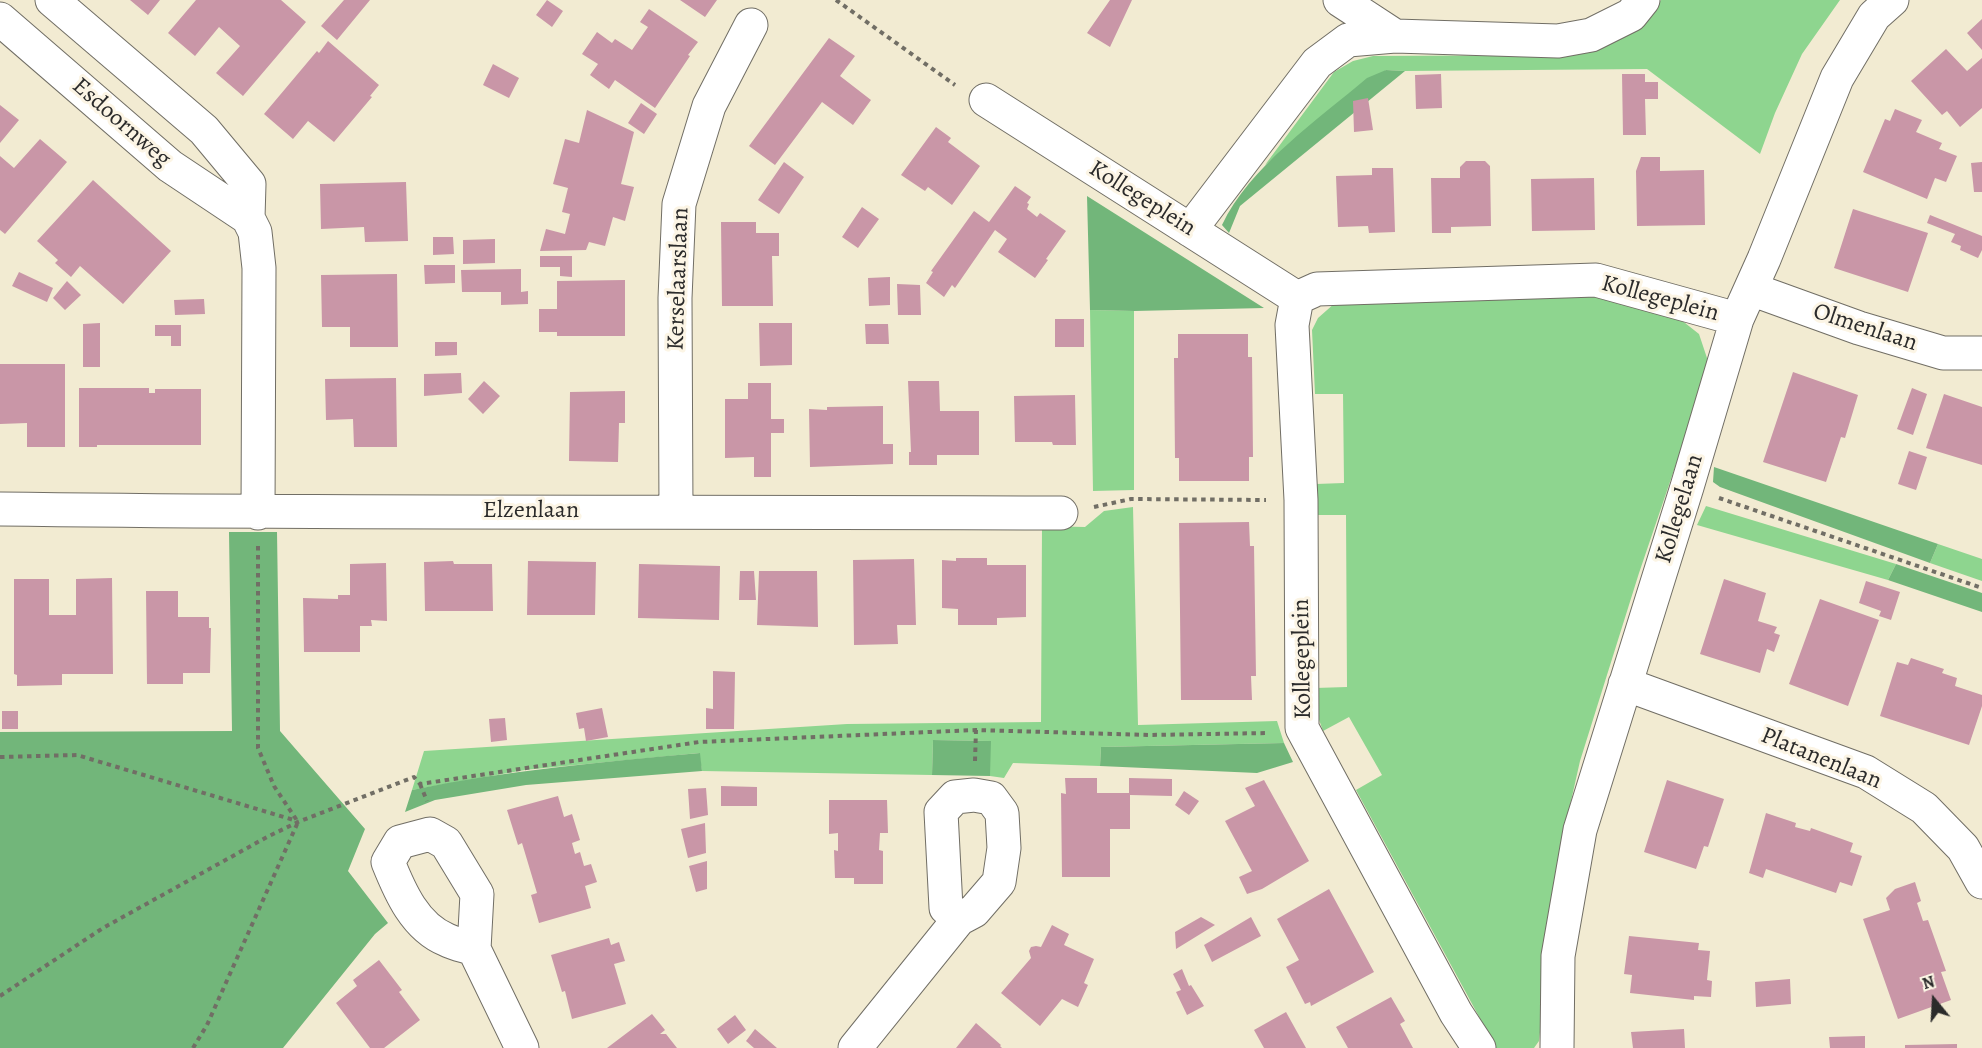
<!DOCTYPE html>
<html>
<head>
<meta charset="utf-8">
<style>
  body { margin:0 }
  #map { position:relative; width:1982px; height:1048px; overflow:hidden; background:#f2ebd2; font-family:Alegreya,serif }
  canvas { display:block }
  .north { position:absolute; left:1904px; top:970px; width:60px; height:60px; -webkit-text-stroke:4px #fcf5e5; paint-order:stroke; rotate:342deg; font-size:16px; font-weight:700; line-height:24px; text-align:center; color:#2b2b2b }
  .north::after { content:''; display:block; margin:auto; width:21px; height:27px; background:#2b2b2b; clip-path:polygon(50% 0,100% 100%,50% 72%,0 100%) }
</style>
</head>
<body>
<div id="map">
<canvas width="1982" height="1048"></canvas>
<div class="north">N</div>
</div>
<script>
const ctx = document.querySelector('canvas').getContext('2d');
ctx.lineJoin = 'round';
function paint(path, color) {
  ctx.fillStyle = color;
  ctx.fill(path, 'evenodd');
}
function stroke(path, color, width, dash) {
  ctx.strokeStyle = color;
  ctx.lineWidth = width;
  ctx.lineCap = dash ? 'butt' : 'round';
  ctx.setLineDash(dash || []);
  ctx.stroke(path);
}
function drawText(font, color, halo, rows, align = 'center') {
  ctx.font = font + ' Alegreya,serif';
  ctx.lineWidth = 6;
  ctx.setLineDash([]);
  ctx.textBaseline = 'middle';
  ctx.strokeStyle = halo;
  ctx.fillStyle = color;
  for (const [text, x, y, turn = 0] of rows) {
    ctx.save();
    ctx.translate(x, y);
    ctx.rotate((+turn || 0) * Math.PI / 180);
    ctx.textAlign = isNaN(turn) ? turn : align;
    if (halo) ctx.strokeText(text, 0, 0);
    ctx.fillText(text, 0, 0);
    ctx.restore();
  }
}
paint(new Path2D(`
  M1661,0H1840L1802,54L1775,113L1760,154L1647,69L1405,71L1386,70L1265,165L1334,72L1353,61L1373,56L1577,55L1615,42L1641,24Z
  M1593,296L1680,319L1699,334L1708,361L1706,376L1639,573L1580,761L1562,841L1539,1041L1534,1048H1496L1356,790L1382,775L1349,717L1323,731L1316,711L1315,688L1347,687L1346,515H1314L1316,484L1344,483L1343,394H1315L1312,330L1318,318L1335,303Z
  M1090,310L1134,311V490L1093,491Z
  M1706,506L1896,564L1888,580L1697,525Z
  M1133,507L1138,725L1277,721L1284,743L1101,747L1100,766L1013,763L1004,778L990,776V741L933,740L932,775L702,771L699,753L525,770L412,790L424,751L847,724L1041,722L1042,526L1085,527L1104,511Z
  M1938,544L1982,559V581L1930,563Z`), '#8ed58f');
paint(new Path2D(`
  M1386,70L1405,71L1240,206L1229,233L1222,225C1249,167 1319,119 1367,78Z
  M1087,196L1264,308L1134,311L1090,310Z
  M1714,467L1938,544L1930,563L1720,487L1713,482Z
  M229,532H277L280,731L365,829L348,871L388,923L375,934L283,1048H0V732L232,731Z
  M1896,564L1982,593V612L1888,580Z
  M933,740L991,741L990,776L932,775Z
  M1284,743L1293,762L1257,773L1100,766L1101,747Z
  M700,753L702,771L526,785L435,800L405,812L412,790C507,770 603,762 700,753Z`), '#72b67a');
paint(new Path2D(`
  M130,0H160L148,15Z
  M196,0H281L306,22L243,96L216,73L240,46L219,27L195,56L168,33Z
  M344,0H370L337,40L321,26Z
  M547,0L563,11L552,27L536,15Z
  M680,0H717L705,17Z
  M1110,0H1132L1110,47L1087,33Z
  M649,9L698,42L688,55L690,56L655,108L615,80L609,89L590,75L598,64L582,54L597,32L612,43L615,39L632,50L648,27L640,22Z
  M1982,19V50L1967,33Z
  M829,38L855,56L840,76L871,100L853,125L822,102L775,165L749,146Z
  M328,41L379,85L370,96L372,97L334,142L308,121L293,139L264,114L317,51L319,53Z
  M1946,49L1967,71L1982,58V108L1960,127L1947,111L1942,115L1911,81Z
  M493,64L519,78L509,98L483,85Z
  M1441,74L1442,108L1416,109L1415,75Z
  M1622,74H1645V82H1658V99H1645L1646,135H1623Z
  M1368,98L1373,130L1354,132L1353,101Z
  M641,103L657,114L644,134L628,123Z
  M0,105L19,120L0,143Z
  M1895,109L1922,120L1916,132L1942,143L1939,149L1957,156L1946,182L1935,178L1927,199L1863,172L1885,119L1890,121Z
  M587,110L634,132L621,184L634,187L625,221L613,217L605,246L589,242L586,250L540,251L546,229L565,234L570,214L562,212L568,188L553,184L565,139L579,143Z
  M936,127L951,138L948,142L980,166L952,205L928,187L925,191L901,175Z
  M40,139L67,162L5,234L0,230V156L14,168Z
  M1641,157H1660V171L1704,170L1705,225L1637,226L1636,171Z
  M1466,161H1485L1490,166L1491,226L1451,227V233H1432L1431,178H1460V167Z
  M784,162L804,177L779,214L758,200Z
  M1982,162V192H1974L1971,163Z
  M1372,168H1393L1395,232L1369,233L1368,226L1338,227L1336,176L1372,175Z
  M1594,178L1595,230L1532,231L1531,179Z
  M93,180L171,251L123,304L80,266L71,277L55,263L58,260L37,241Z
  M406,182L408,241L365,242L364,227L321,229L320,184Z
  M1015,186L1031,197L1027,203L1029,204L1027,209L1037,217L1040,213L1066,231L1046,259L1048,260L1035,278L998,252L1007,239L995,230L955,288L952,285L944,297L926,283L933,272L931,271L974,211L989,222Z
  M862,207L879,219L858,248L842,237Z
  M1853,209L1928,233L1908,292L1834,268Z
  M1930,215L1982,236V250L1978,258L1960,250L1961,246L1951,242L1955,234L1927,223Z
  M721,222H756V233H779V256H772L773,306H722Z
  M433,237H453L454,254L433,255Z
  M495,239V263L463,264V240Z
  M540,256H572V277L560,276V267H540Z
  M424,265H455V283L425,284Z
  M521,269V292L528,291V304L501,305V292H462L461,270Z
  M19,272L53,288L47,302L12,286Z
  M397,274L398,347H350V327H322L321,275Z
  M890,277V305L869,306L868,278Z
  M625,280V336H557V332H539V309H557V281Z
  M67,281L81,295L65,310L53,298Z
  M897,284L920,285L921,315H898Z
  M204,299L205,314L175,315L174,300Z
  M1055,319H1084V347H1055Z
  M100,323V367H83V324Z
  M759,323H792V365L760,366Z
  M865,324H888L889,344H866Z
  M155,325H181V346H171V336H155Z
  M1178,334H1248V357H1252L1253,457H1249V481H1179V458H1175L1174,358H1178Z
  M435,342H457V355L435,356Z
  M0,364H65V447H27V423L0,424Z
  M1793,372L1858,395L1845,438L1841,437L1826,482L1763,462Z
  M461,373L462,393L424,396V374Z
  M396,378L397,447H354L353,419L326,420L325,379Z
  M484,381L500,396L483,414L468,399Z
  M908,381H939L940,411H979V455H937V465H909V452H911Z
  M748,383H771V419H784V433H771V477H754V457L725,458V399H748Z
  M79,388H149V393H155V389H201V445H97V447H79Z
  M1912,388L1927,394L1913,435L1897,429Z
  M625,391V423H619L618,462L569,461L570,392Z
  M1944,394L1982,407V465L1926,448Z
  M1075,395L1076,445H1053L1052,442H1015L1014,396Z
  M883,406V444H893V464L810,467L809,409L827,410V407Z
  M1909,451L1927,457L1916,490L1898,484Z
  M1249,522L1250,546H1254L1256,676H1251L1252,700H1181L1179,523Z
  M956,558H987V565H1026V617L997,618V625H958V609L942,608V560L956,561Z
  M914,559L916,625H897L898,644L854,645L853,560Z
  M453,561L454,564H492L493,611H425L424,562Z
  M528,561L596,562L595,615H527Z
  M386,563L387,621L371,620L372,626H360V652H304L303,598L338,599V595H350V564Z
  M639,564L720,566L719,620L638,618Z
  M740,571H754L756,600H739Z
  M759,571H817L818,627L757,625Z
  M112,578L113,674H62V685L17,686V675L14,674V579H49V615H76V579Z
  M1724,579L1766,593L1758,621L1777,627L1774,633L1780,635L1774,652L1767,649L1760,673L1700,654Z
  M1866,581L1900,592L1891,620L1879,616L1881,611L1859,603Z
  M146,591H178V617H209V628H211L210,673H183V684H147Z
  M1820,599L1879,620L1848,706L1789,684Z
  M1911,658L1944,669L1942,673L1957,678L1955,686L1982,695V706L1969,745L1880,716L1897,662L1908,665Z
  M713,671L735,672L734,729H706V708L713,709Z
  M602,708L608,737L586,741L584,728L579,729L576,713Z
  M2,711H18V729H2Z
  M505,718L507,740L491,742L489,719Z
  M1065,778H1097V793H1129V778L1172,779V796L1130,795V829H1110V877H1062L1061,793L1066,794Z
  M1264,780L1309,861L1262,889L1247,894L1239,877L1252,871L1225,821L1255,806L1245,788Z
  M1667,780L1724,799L1708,847L1704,846L1696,869L1644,852Z
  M721,786L757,787V806H721Z
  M706,788L708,815L690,819L688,789Z
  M1184,791L1199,801L1189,815L1175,805Z
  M558,796L564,817L572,814L580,840L572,843L575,854L580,852L584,866L591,864L597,882L585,886L591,908L539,923L531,895L537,893L522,843L518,845L507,810Z
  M829,800H887L888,833H880L879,850L883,851V884H854V878H835L834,850L838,851V833L829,834Z
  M1766,813L1796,823L1795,827L1810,831L1811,828L1853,843L1850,852L1862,856L1852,886L1840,882L1836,893L1766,869L1763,878L1749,873Z
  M705,823L706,853L688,858L681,829Z
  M707,861V889L696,892L689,866Z
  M1915,882L1921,901L1917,903L1923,921L1928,920L1946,971L1941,972L1951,1000L1898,1019L1863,919L1890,910L1886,898L1895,889Z
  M1329,889L1374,972L1311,1006L1310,1002L1305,1004L1286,967L1299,960L1277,919Z
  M1201,917L1215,925L1176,949L1175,932Z
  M1251,917L1261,936L1212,962L1204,945Z
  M1052,925L1069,934L1064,945L1094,959L1084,983L1088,985L1078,1007L1062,999L1040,1026L1001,993L1031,958L1029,951L1031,947L1036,946L1041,947Z
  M1629,936L1699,943L1698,950L1710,951L1707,980L1712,981L1711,997L1694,996V1000L1630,993L1632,975L1624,974Z
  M609,938L611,945L619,942L625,961L614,964L626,1004L572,1019L565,991L562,992L551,955Z
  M379,960L402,990L399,992L420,1020L384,1048H370L336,1003L357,986L353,980Z
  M1182,969L1189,986L1191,985L1204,1006L1187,1015L1176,992L1181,990L1173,974Z
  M1790,979L1791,1004L1756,1007L1755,982Z
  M1391,997L1405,1021L1400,1024L1413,1048H1348L1336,1027Z
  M1286,1012L1306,1048H1264L1254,1030Z
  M652,1014L665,1030L660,1034H666L677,1048H607Z
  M735,1015L746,1030L728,1044L717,1029Z
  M976,1023L1001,1045L1000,1046L1002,1048H956Z
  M755,1029L777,1048H754L746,1041Z
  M1684,1029L1685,1048H1633L1631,1032Z
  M1865,1036V1048H1830L1829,1037Z
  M1957,1044V1048H1905V1045Z`), '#c996a7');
const minor = new Path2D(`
  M52,0L204,130L249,184L248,218
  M1340,0L1395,36
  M0,19L170,166L248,218L255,232L259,268L258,513
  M986,100L1297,298L1317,289L1596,280L1737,319
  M1190,230L1317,63L1348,40L1395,36L1558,41L1591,35L1631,15L1643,0
  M1751,289L1859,328L1943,353H1982
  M1297,298L1292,325L1301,500L1302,728L1456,1013L1479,1048
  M0,509C354,514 708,511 1061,513
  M676,511L675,298L679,204L709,106L751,25
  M1625,684L1866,772L1924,808L1963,848L1982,882
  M474,949C465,946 455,944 447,940C415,927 400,892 388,862L400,842L430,834L446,843L477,894L474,949L522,1048
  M855,1048L959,919L974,911L999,882L1004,848L1002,813L991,798L974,795L955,797L941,812L946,908L959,919
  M1557,1048L1558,956L1580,830L1687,487L1737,319L1764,259L1837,78L1874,16L1892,0`);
stroke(minor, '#716e65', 35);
stroke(new Path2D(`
  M836,0L955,85
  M1719,498L1982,588
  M1094,507L1131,499L1266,500
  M258,546V748L274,786L298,822
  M0,757L77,755L297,821
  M975,761L976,730
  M420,784L427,801
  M0,996L103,928L267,837L298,822L414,777L420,784L699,742L976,730L1149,735L1269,733
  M193,1048L207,1025L298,822`), '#716e65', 4, [4.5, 4.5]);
stroke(minor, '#fff', 33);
drawText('24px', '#2b2b2b', '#fcf5e5', [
  ["Esdoornweg",121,123,41],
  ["Kollegeplein",1142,199,32],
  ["Kerselaarslaan",679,279,-88],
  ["Kollegeplein",1660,299,15],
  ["Olmenlaan",1865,328,18],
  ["Kollegelaan",1680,509,-73],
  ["Elzenlaan",531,511],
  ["Kollegeplein",1303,659,-91],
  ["Platanenlaan",1821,759,22]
]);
</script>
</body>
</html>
